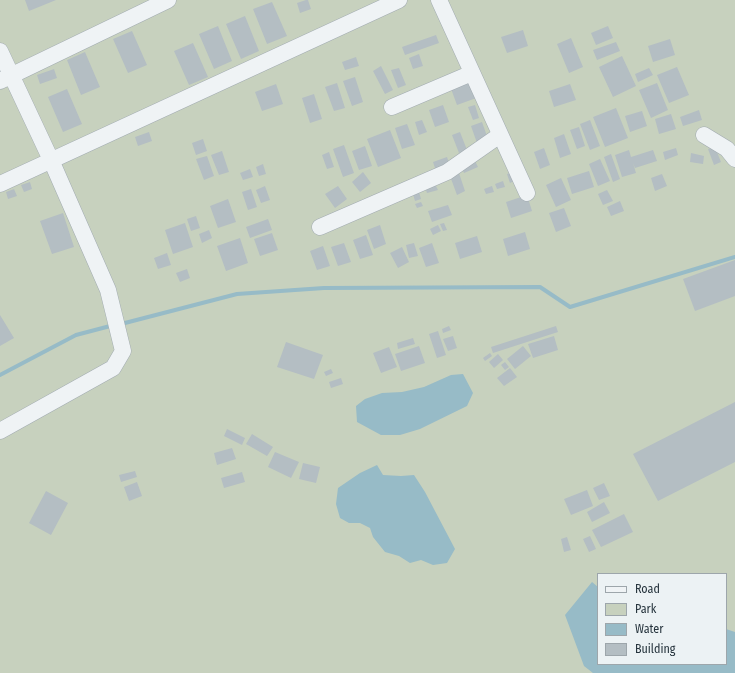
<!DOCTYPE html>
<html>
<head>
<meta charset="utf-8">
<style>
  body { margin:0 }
  #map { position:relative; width:735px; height:673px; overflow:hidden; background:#dde3e7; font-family:"Fira Sans Condensed",sans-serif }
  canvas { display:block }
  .legend { position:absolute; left:597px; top:573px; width:130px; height:92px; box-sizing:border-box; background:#ecf2f4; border:1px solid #9da6ab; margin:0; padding:5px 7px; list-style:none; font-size:12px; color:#26343d }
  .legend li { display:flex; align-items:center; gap:8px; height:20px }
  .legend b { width:20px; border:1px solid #9da6ab }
</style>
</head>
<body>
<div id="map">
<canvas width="735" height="673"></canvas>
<ul class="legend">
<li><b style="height:5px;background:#eff3f5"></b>Road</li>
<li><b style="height:11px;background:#c7d1be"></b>Park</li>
<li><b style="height:11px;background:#97bbc7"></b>Water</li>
<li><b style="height:11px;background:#b4bec3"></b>Building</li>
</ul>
</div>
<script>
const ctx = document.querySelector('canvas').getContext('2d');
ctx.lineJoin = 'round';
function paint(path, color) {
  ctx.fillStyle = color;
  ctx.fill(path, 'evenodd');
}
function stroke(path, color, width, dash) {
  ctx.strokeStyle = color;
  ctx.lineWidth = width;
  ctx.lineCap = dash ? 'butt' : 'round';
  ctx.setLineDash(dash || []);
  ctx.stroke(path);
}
paint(new Path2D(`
  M0,0H735V673H0ZM598,574H726V664H598Z`), '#c7d1be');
paint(new Path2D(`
  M463,374L473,393L467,406L420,429L400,435H381L357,422L356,406L365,399L382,393L402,392L424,387L451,375Z
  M377,465L383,475L401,476L414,475L425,492L455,549L447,563L433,565L421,560L410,563L399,556L385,552L373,537L370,528L360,523H349L340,518L336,504L338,488L360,473Z
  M592,582L598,587V664H726V629L735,632V673H593L584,666L565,615Z`), '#97bbc7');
stroke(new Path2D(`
  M121,324L237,294L324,288L540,287L570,307L735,257
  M0,375L76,335L114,325`), '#97bbc7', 4);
paint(new Path2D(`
  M25,0H56L29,11Z
  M306,0H308L311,9L300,13L297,3Z
  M272,2L287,36L267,44L253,9Z
  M245,16L259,51L241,59L226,24Z
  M218,26L232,61L214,69L199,34Z
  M608,26L613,38L596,45L591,33Z
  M523,30L528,46L507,53L501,37Z
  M132,31L147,65L128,73L113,39Z
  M436,35L439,43L405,55L402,47Z
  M571,38L583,67L569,73L557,44Z
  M670,39L675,55L653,62L648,46Z
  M616,42L620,51L597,60L593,50Z
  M193,43L208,77L189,85L174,51Z
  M85,52L100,87L81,95L67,60Z
  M419,54L423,66L413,69L409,58Z
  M622,56L636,86L613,97L599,67Z
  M356,57L359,66L345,70L342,62Z
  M381,66L393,90L385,94L373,71Z
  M677,67L689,95L669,103L657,75Z
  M399,68L406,85L398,88L391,70Z
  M649,68L653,75L638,82L635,74Z
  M54,69L57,78L40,84L37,75Z
  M355,77L363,102L352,106L343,81Z
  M472,78L479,97L457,105L450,86Z
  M337,83L345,108L334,111L325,87Z
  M657,83L668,110L651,118L639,90Z
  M276,84L283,104L262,111L255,92Z
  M570,84L576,100L554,107L549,91Z
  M67,89L82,124L63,132L48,97Z
  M314,94L322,119L310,123L302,98Z
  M443,105L449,122L435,127L429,110Z
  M475,105L479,118L473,120L468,107Z
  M616,108L628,138L605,147L593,117Z
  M699,110L702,120L683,126L680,117Z
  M642,111L647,126L630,132L625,116Z
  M671,114L676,129L659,134L655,119Z
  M422,120L427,132L419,135L415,122Z
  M590,120L600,146L590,150L580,124Z
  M482,122L488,139L477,143L471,126Z
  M407,124L415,145L402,149L395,128Z
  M579,127L585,146L577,149L570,130Z
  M390,130L401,158L378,167L367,139Z
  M149,132L152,141L138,146L135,137Z
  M460,132L467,150L459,153L452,135Z
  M564,134L571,154L560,158L554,138Z
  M203,139L207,151L196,155L192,143Z
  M344,145L354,173L343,177L333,149Z
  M365,146L372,166L359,170L352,151Z
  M715,147L721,162L714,165L708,149Z
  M544,148L550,165L540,169L534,152Z
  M676,148L678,155L665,160L663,152Z
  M629,150L631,157L653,150L657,161L635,168L633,163L636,173L622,177L615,155Z
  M222,151L229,172L219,175L211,155Z
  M329,152L334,167L327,169L322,155Z
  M691,153L704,156L703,164L690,162Z
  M611,154L620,179L613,182L604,157Z
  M207,156L214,176L204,180L196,159Z
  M447,157L450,166L436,171L433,162Z
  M474,159L478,167L464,173L460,165Z
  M600,159L610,181L598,186L589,164Z
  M263,164L266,174L259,176L256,167Z
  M250,169L253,177L243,180L240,173Z
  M589,171L594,187L572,194L567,178Z
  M363,172L371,183L360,192L352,182Z
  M513,172L516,180L510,183L507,174Z
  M459,173L465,191L457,195L450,176Z
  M662,174L667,186L655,191L651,178Z
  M561,178L571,200L556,207L546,185Z
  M503,181L505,187L497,189L495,184Z
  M30,182L32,189L24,192L21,185Z
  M435,184L438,190L427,193L425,187Z
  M265,186L270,200L261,203L256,190Z
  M338,186L347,199L335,208L325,194Z
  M492,186L494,192L486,194L484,189Z
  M14,189L17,196L8,199L6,192Z
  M251,189L257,207L248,210L242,192Z
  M607,190L613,201L603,205L598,194Z
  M419,192L421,199L415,201L413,194Z
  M527,195L532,211L511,218L506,202Z
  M228,199L236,222L218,228L210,206Z
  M620,201L624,211L611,216L607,207Z
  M421,202L423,206L417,208L415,204Z
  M448,205L452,215L432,222L428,211Z
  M564,208L571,226L556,232L549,213Z
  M63,213L74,247L52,254L40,221Z
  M196,216L200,228L191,231L187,219Z
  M268,219L272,230L250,238L246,227Z
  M185,223L193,247L173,254L165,230Z
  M444,223L447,230L443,231L440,224Z
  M380,225L386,244L374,249L367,230Z
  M438,225L441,231L433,235L430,229Z
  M209,230L212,238L202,243L199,234Z
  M525,232L530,249L508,256L503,239Z
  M272,233L278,250L260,256L254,239Z
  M366,235L373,255L360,259L353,240Z
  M477,236L482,252L460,259L455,243Z
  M240,238L248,263L226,271L217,246Z
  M344,243L351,262L338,266L331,247Z
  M414,243L418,256L409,258L406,245Z
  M432,243L439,263L426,267L419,248Z
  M323,246L330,266L317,270L310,251Z
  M402,247L409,262L398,268L390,253Z
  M167,253L171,265L158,269L154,258Z
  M735,260V296L695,311L683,279Z
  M187,269L190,278L180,282L176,273Z
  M0,315L14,338L0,346Z
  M449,326L451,330L443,333L442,329Z
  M556,326L558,332L493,353L491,347Z
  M438,331L446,355L437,358L429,334Z
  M453,336L457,348L448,351L443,339Z
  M554,336L558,350L533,358L528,344Z
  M413,338L415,344L398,349L397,343Z
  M286,342L323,355L314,379L277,367Z
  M419,346L425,363L401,371L395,354Z
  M523,346L531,356L515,369L507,359Z
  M389,347L397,367L381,373L373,353Z
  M490,353L492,356L485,361L483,358Z
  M498,354L503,360L494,368L489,362Z
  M505,362L509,367L505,370L501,365Z
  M510,368L517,377L504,386L497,378Z
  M331,369L333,373L326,376L324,372Z
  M341,378L343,384L331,388L329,382Z
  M735,402V462L658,501L633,454Z
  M227,429L245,438L242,445L224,436Z
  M252,434L273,447L267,456L246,444Z
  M232,448L236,459L217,465L214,453Z
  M275,452L299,462L291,478L268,467Z
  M303,463L320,467L316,483L299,479Z
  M135,471L137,477L121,482L119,475Z
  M242,472L245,482L224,488L221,478Z
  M137,482L142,496L129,501L124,487Z
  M604,483L610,496L599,500L593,488Z
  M587,490L593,506L571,515L564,499Z
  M46,491L68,503L51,535L29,523Z
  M604,502L610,513L592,522L587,512Z
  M624,514L633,532L601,547L592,530Z
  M590,536L596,549L589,552L583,539Z
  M567,537L571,550L564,552L561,539Z`), '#b4bec3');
const street = new Path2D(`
  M439,0L527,193
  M0,51L51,160L108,290L123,351L113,368L0,431
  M0,81L168,0
  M392,107L472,73
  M704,135L727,149L735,159
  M0,184L399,0
  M320,227L447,172L500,135`);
stroke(street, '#a2abb1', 17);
stroke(street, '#eff3f5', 16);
</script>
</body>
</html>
